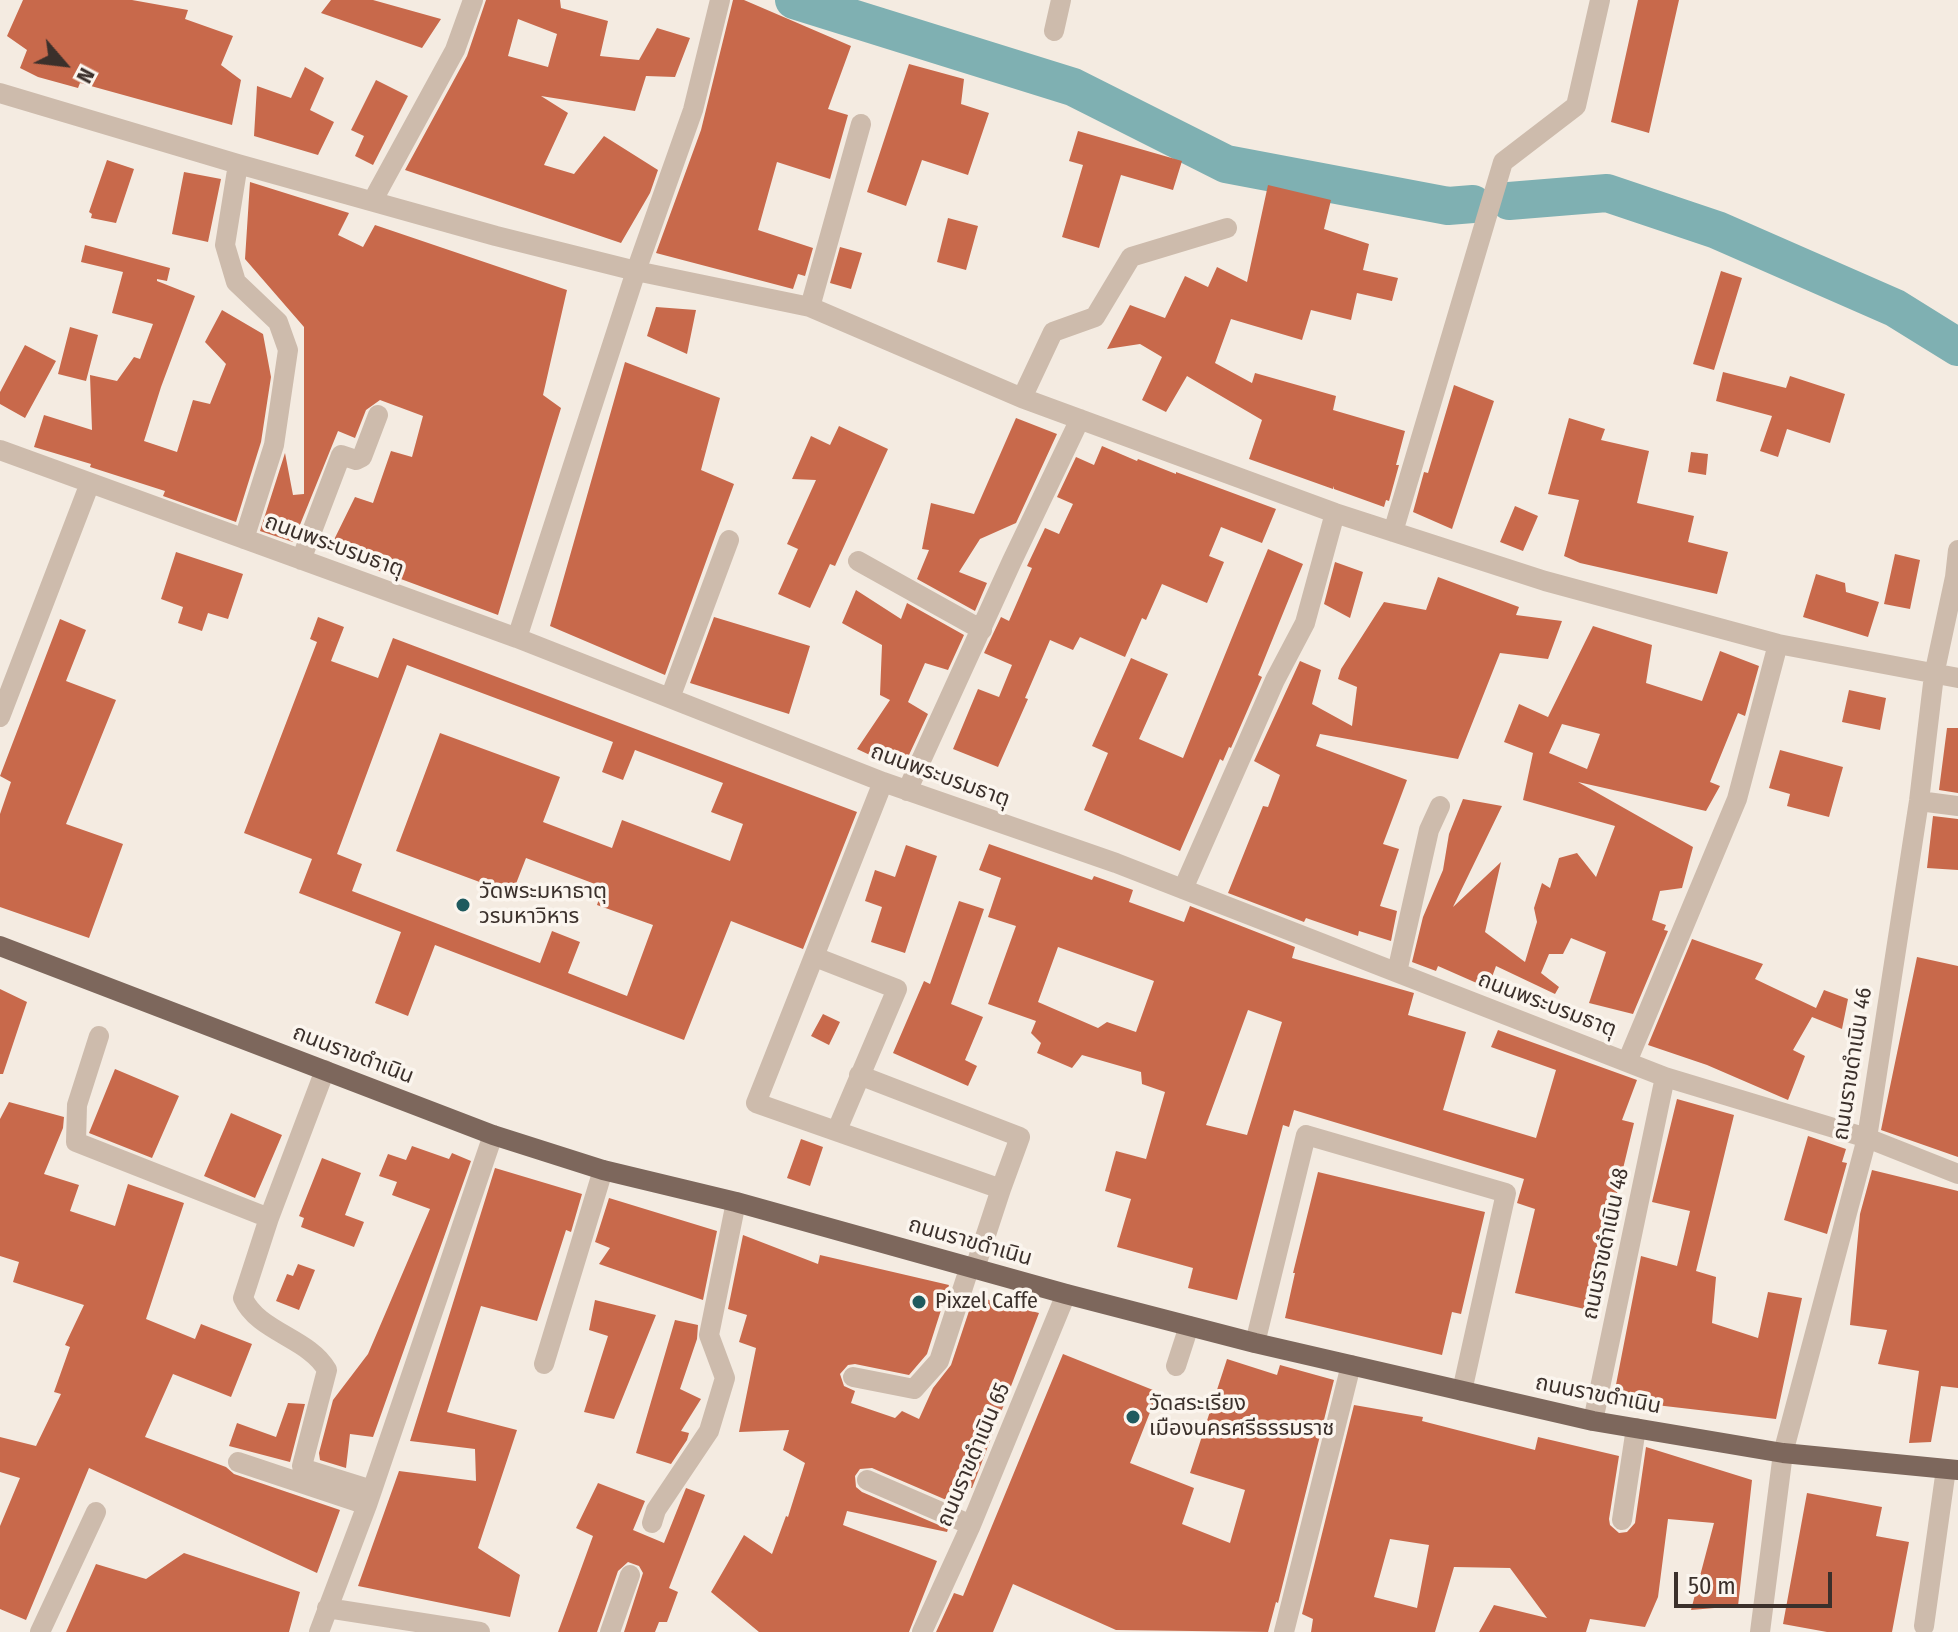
<!DOCTYPE html>
<html>
<head>
<meta charset="utf-8">
<style>
  body { margin:0 }
  #map { position:relative; width:1958px; height:1632px; overflow:hidden; background:#f4ebe1; font-family:"Fira Sans Condensed",sans-serif }
  canvas { display:block }
  .north { position:absolute; left:24px; top:24px; width:80px; height:80px; -webkit-text-stroke:6px #fbf5ee; paint-order:stroke; rotate:118deg; font-size:22px; font-weight:700; line-height:32px; text-align:center; color:#3b302b }
  .north::after { content:''; display:block; margin:auto; width:28px; height:36px; background:#3b302b; clip-path:polygon(50% 0,100% 100%,50% 72%,0 100%) }
  .scale { position:absolute; left:1674px; top:1572px; width:158px; height:36px; box-sizing:border-box; border:4px solid #3b302b; border-top:0; padding-left:10px; font-size:24px; line-height:28px; white-space:nowrap; color:#3b302b; -webkit-text-stroke:6px #fbf5ee; paint-order:stroke }
</style>
</head>
<body>
<div id="map">
<canvas width="1958" height="1632"></canvas>
<div class="north">N</div>
<div class="scale">50 m</div>
</div>
<script>
const ctx = document.querySelector('canvas').getContext('2d');
ctx.lineJoin = 'round';
function stroke(path, color, width, dash) {
  ctx.strokeStyle = color;
  ctx.lineWidth = width;
  ctx.lineCap = dash ? 'butt' : 'round';
  ctx.setLineDash(dash || []);
  ctx.stroke(path);
}
function paint(path, color) {
  ctx.fillStyle = color;
  ctx.fill(path, 'evenodd');
}
function drawText(font, color, halo, rows, align = 'center') {
  ctx.font = font + ' "Fira Sans Condensed","Noto Sans Thai",sans-serif';
  ctx.lineWidth = 7;
  ctx.setLineDash([]);
  ctx.textBaseline = 'middle';
  ctx.strokeStyle = halo;
  ctx.fillStyle = color;
  for (const [text, x, y, turn = 0] of rows) {
    ctx.save();
    ctx.translate(x, y);
    ctx.rotate((+turn || 0) * Math.PI / 180);
    ctx.textAlign = isNaN(turn) ? turn : align;
    if (halo) ctx.strokeText(text, 0, 0);
    ctx.fillText(text, 0, 0);
    ctx.restore();
  }
}
stroke(new Path2D(`
  M794,0L1073,87L1226,164L1448,206L1473,204
  M1509,201L1607,193L1717,230L1895,308L1958,347`), '#7fb0b2', 38);
paint(new Path2D(`
  M23,0H132L188,10L185,19L233,36L221,65L241,80L232,125L80,83L78,88L38,77L20,68L27,50L7,36Z
  M331,0H373L441,19L422,48L321,13Z
  M486,0H560L561,8L608,21L600,56L639,60L657,28L690,38L675,77L646,76L635,111L541,96L568,113L544,165L574,174L604,136L658,170L650,193L621,243L405,170L467,56ZM518,19L557,34L548,67L508,56Z
  M733,0H744L851,46L828,109L848,115L830,179L777,162L758,230L813,248L805,276L798,274L793,289L656,253L701,130Z
  M1638,0H1679L1649,133L1611,122Z
  M909,64L964,79L961,104L989,113L968,175L922,160L906,206L867,192Z
  M305,67L324,78L310,110L334,122L318,155L254,136L257,86L291,98Z
  M376,80L408,96L373,165L355,156L364,136L351,130Z
  M1078,131L1182,161L1173,190L1121,175L1099,248L1062,237L1083,165L1069,161Z
  M107,160L134,169L116,223L91,218L92,214L89,212Z
  M184,172L221,179L208,242L172,234Z
  M250,182L349,213L338,235L363,247L375,225L567,290L543,395L561,408L498,615L328,552L355,497L373,503L391,451L412,457L423,416L380,400L366,410L355,438L338,431L293,542L260,531L285,453L293,495L304,494V327L245,259Z
  M1268,185L1331,200L1324,229L1369,244L1363,270L1398,278L1392,301L1357,293L1351,320L1311,310L1302,340L1231,319L1215,363L1252,383L1255,373L1336,396L1333,410L1405,431L1396,465H1399L1389,501L1386,500L1384,507L1334,489V486L1333,489L1249,459L1262,420L1187,376L1166,412L1142,400L1162,357L1140,344L1107,349L1130,305L1165,318L1185,276L1208,287L1217,267L1247,282Z
  M948,218L978,226L966,270L937,262Z
  M85,245L170,268L167,281L157,279V281L195,296L161,387L144,441L177,452L193,400L210,404L226,364L205,342L222,310L263,334L271,377L261,442L236,522L163,496L165,491L90,467L91,464L34,447L44,415L92,430L90,375L117,381L134,357L140,359L153,324L112,313L123,272L81,262Z
  M840,247L862,253L851,289L830,283Z
  M1721,271L1742,278L1714,370L1693,364Z
  M656,307L696,310L687,354L647,336Z
  M70,327L98,335L86,381L58,374Z
  M25,345L56,361L25,418L0,404V392Z
  M625,362L720,398L701,470L734,484L665,675L550,626Z
  M1723,372L1786,388L1790,376L1845,394L1830,443L1787,429L1778,457L1760,451L1772,416L1716,401Z
  M1454,385L1494,401L1452,529L1413,512L1424,472L1428,473Z
  M1016,418L1057,434L1016,523L980,539L959,572L987,583L975,611L917,579L929,550L922,549L931,503L974,514Z
  M1569,418L1605,429L1601,440L1649,451L1637,503L1694,516L1688,542L1728,552L1717,594L1580,563L1564,556L1579,500L1548,494Z
  M839,426L888,449L835,566L830,564L810,608L778,594L798,549L787,544L816,480L792,479L811,436L830,445Z
  M1102,446L1137,461L1138,459L1176,474V472L1276,509L1262,543L1221,527L1209,556L1224,562L1207,603L1162,584L1146,620L1142,618L1125,657L1080,637L1073,650L1050,640L1025,698L1028,699L998,767L953,749L978,689L999,697L1012,665L984,653L1001,617L1009,621L1032,568L1027,566L1045,528L1059,534L1073,504L1057,497L1076,457L1094,465Z
  M1691,452L1708,454L1706,475L1688,472Z
  M1515,506L1538,516L1523,551L1500,542Z
  M1268,549L1303,564L1258,675L1262,677L1231,748L1229,747L1223,761L1220,759L1180,851L1084,810L1108,753L1092,746L1131,658L1168,674L1139,739L1183,758Z
  M176,552L243,574L228,619L208,613L202,631L178,623L183,607L161,599Z
  M1895,554L1920,560L1910,609L1884,604Z
  M1335,562L1363,572L1350,618L1324,604Z
  M1816,574L1845,583L1846,592L1879,602L1868,637L1803,617Z
  M1438,577L1519,607L1516,615L1562,621L1548,659L1500,653L1458,759L1320,734L1316,746L1407,780L1383,844L1399,849L1380,906L1397,911L1391,941L1359,931L1358,936L1306,918L1304,922L1228,893L1263,806L1268,807L1280,775L1254,761L1300,661L1321,670L1312,704L1352,726L1357,687L1338,679L1341,669L1384,602L1426,610Z
  M856,590L901,619L907,603L964,635L948,670L925,663L908,702L928,714L902,770L857,749L890,700L880,695L882,645L842,623Z
  M318,617L344,627L331,661L378,678L393,638L857,812L803,949L731,921L684,1040L435,945L408,1016L375,1003L401,932L299,893L312,859L244,833L317,642L310,639ZM407,665L613,742L602,772L623,780L635,750L723,783L711,812L743,824L730,861L622,820L612,848L543,822L560,777L440,733L396,851L512,894L526,858L603,887L597,905L653,925L627,996L568,973L580,942L552,931L540,963L352,891L362,864L337,854Z
  M714,617L810,646L789,714L690,683Z
  M60,619L86,630L66,681L116,700L66,824L123,844L89,938L0,907V814L11,782L0,776Z
  M1593,626L1652,645L1646,683L1702,701L1720,651L1759,666L1745,716L1738,713L1710,782L1720,786L1706,811L1578,782L1693,847L1682,888L1660,891L1652,920L1666,925L1664,930L1668,931L1633,1014L1589,1003L1606,952L1571,938L1563,954H1549L1541,973L1559,987L1555,994L1496,966L1488,988L1438,966L1436,971L1412,962L1423,917L1443,870L1449,834L1463,799L1502,806L1453,907L1501,862L1485,932L1525,962L1537,922L1534,908L1542,883L1550,888L1559,858L1577,853L1596,877L1615,826L1523,800L1533,753L1504,742L1519,704L1548,717ZM1562,724L1600,734L1587,769L1549,753Z
  M1849,690L1886,698L1880,730L1842,722Z
  M1947,728H1958V793L1939,790Z
  M1780,750L1843,767L1829,817L1787,806L1790,794L1769,788Z
  M1933,816L1958,819V870L1927,868Z
  M989,844L1092,880L1094,876L1133,890L1129,902L1184,922L1190,906L1295,947L1292,958L1414,993L1408,1015L1466,1032L1443,1110L1536,1138L1556,1070L1491,1047L1498,1030L1637,1080L1622,1120L1634,1123L1589,1310L1515,1293L1535,1209L1517,1203L1524,1179L1294,1110L1289,1127L1283,1125L1237,1300L1188,1288L1193,1268L1117,1247L1131,1199L1105,1191L1116,1151L1146,1159L1165,1092L1142,1084L1141,1072L1082,1055L1072,1068L1037,1053L1041,1043L1031,1033L1036,1021L988,1004L1016,926L988,917L1001,878L979,870ZM1058,947L1154,981L1136,1032L1107,1022L1098,1028L1038,1002ZM1248,1010L1282,1022L1247,1135L1206,1125Z
  M906,845L937,856L905,953L871,942L882,907L865,901L875,870L895,877Z
  M959,901L984,909L951,1004L983,1017L965,1060L977,1066L968,1086L893,1053L924,981L930,984Z
  M1692,939L1763,964L1755,979L1816,1008L1824,990L1848,999L1842,1029L1812,1017L1793,1050L1805,1056L1788,1100L1707,1065L1648,1045Z
  M1917,957L1958,966V1157L1881,1130Z
  M0,989L27,1002L3,1074H0Z
  M823,1014L840,1022L829,1045L811,1036Z
  M115,1069L179,1096L152,1158L89,1133Z
  M1677,1099L1734,1115L1696,1271L1716,1277L1712,1323L1758,1338L1768,1292L1802,1298L1776,1419L1613,1400L1641,1256L1677,1266L1690,1211L1652,1202Z
  M9,1102L64,1117L63,1128L44,1174L79,1185L70,1211L115,1226L128,1184L184,1203L146,1319L195,1339L201,1324L252,1344L231,1397L173,1374L145,1437L226,1467L234,1474L340,1510L317,1573L89,1468L26,1620L0,1609V1526L20,1478L0,1472V1437L36,1446L61,1394L54,1392L70,1347L65,1345L84,1305L13,1282L19,1262L0,1256V1119Z
  M231,1113L282,1135L255,1198L204,1176Z
  M1808,1136L1846,1149L1842,1162L1847,1163L1827,1234L1784,1220Z
  M801,1139L823,1147L810,1186L787,1178Z
  M412,1146L449,1159L452,1153L471,1161L373,1437L350,1434L346,1468L320,1460L319,1453L333,1400L368,1354L430,1209L392,1195L397,1182L379,1176L388,1154L406,1160Z
  M322,1158L361,1173L345,1215L364,1222L354,1247L301,1227L304,1218L299,1216Z
  M495,1168L582,1194L571,1232L566,1230L537,1321L481,1306L447,1412L517,1430L478,1548L520,1575L510,1617L358,1586L399,1471L476,1481L475,1449L410,1441Z
  M1872,1170L1958,1191V1388L1941,1386L1931,1442L1909,1443L1919,1371L1878,1364L1887,1330L1850,1325L1860,1214Z
  M1318,1172L1485,1212L1461,1314L1452,1312L1442,1355L1285,1318L1295,1273H1293Z
  M609,1198L717,1231L703,1300L599,1264L610,1248L595,1242Z
  M743,1235L818,1264L820,1255L949,1285L927,1354L909,1375L855,1364L848,1365L840,1374L844,1386L855,1391L851,1403L895,1418L902,1411L919,1419L933,1388L951,1365L974,1296L1039,1313L972,1488L966,1486L958,1505L872,1468L860,1469L855,1476L856,1487L862,1492L948,1529L947,1532L847,1511L843,1525L937,1561L909,1632H759L711,1592L744,1535L772,1554L786,1516L788,1517L805,1463L783,1450L789,1430L739,1432L756,1348L739,1342L747,1315L728,1309Z
  M298,1264L315,1270L299,1310L276,1301L287,1274L293,1276Z
  M595,1300L656,1315L614,1419L584,1412L608,1336L589,1330Z
  M675,1320L698,1325L697,1339L680,1389L701,1399L681,1431L689,1433L687,1440L671,1464L636,1453Z
  M1063,1354L1158,1392L1130,1463L1194,1488L1182,1524L1230,1543L1245,1490L1190,1473L1227,1359L1277,1375L1280,1365L1334,1380L1278,1603L1276,1602L1268,1632L1116,1630L1013,1584L993,1632H936L954,1593L963,1596Z
  M288,1403L305,1404L290,1462L229,1446L237,1423L276,1437Z
  M1354,1405L1423,1417L1422,1421L1535,1450L1538,1437L1619,1456L1609,1519L1610,1525L1619,1533L1627,1532L1635,1523L1646,1447L1752,1480L1738,1606L1691,1610L1714,1523L1668,1519L1658,1597L1645,1627L1590,1619L1586,1632H1479L1494,1605L1547,1618L1510,1568L1454,1567L1435,1632H1311L1313,1619L1302,1614ZM1390,1539L1429,1545L1417,1608L1374,1597Z
  M598,1483L645,1501L633,1530L664,1543L686,1488L705,1495L669,1588L678,1592L667,1622H659L655,1632H624L643,1573L639,1566L628,1562L618,1571L597,1632H558L593,1536L576,1528Z
  M1807,1493L1882,1507L1876,1536L1909,1542L1892,1632H1827L1783,1624Z
  M184,1553L300,1592L289,1632H66L96,1564L146,1579Z`), '#c8694b');
stroke(new Path2D(`
  M1054,31L1061,0
  M0,93L238,164L496,236L636,271L810,307L1022,398L1335,513L1545,581L1778,644L1958,678
  M238,164L225,245L236,282L278,322L288,350L274,445L244,539
  M373,200L455,50L473,0
  M810,307L861,124
  M1022,398L1053,332L1095,317L1131,257L1227,228
  M0,450L517,638L883,782L1116,863L1665,1077L1867,1138L1958,1174
  M1393,532L1503,162L1576,106L1600,0
  M301,560L341,455L356,460L362,457L378,415
  M858,561L982,630
  M517,638L636,271L693,110L720,0
  M670,698L729,540
  M0,717L90,483
  M883,782L756,1103L1001,1189L975,1268
  M907,791L1012,561L1080,419
  M1919,801L1958,806
  M1183,889L1275,680L1305,623L1335,513
  M815,957L897,989L837,1130
  M1397,972L1429,830L1440,806
  M99,1036L77,1105L76,1142L269,1218L325,1070
  M1627,1062L1737,799L1778,644
  M859,1075L1020,1137L1001,1189
  M269,1218L243,1298C258,1332 309,1338 327,1370L302,1466L305,1469L372,1490
  M1255,1343L1306,1135L1506,1193L1462,1391
  M544,1364L603,1170
  M1176,1366L1189,1326
  M853,1377L914,1389L939,1361L970,1266
  M1593,1421L1665,1077
  M238,1462L367,1505
  M867,1480L971,1525
  M1622,1520L1636,1428
  M652,1523L656,1510L709,1431L725,1378L709,1335L736,1202
  M327,1608L480,1632
  M1924,1626L1946,1469
  M40,1632L96,1512
  M319,1632L367,1505L493,1135
  M610,1632L630,1575
  M922,1632L971,1525L1066,1294
  M1284,1632L1351,1365
  M1760,1632L1783,1453L1867,1138L1919,801L1934,675L1955,577L1958,550`), '#cdbbac', 20);
stroke(new Path2D(`
  M0,946L493,1135L603,1170L736,1202L1066,1294L1255,1343L1593,1421L1783,1453L1958,1470`), '#7d675c', 20);
for (const [x, y, r, color] of [
  [463,905,8,"#1f5a5e"],
  [919,1302,8,"#1f5a5e"],
  [1133,1417,8,"#1f5a5e"]
]) {
  const dot = new Path2D();
  dot.arc(x, y, r, 0, 2 * Math.PI);
  ctx.fillStyle = color;
  ctx.fill(dot);
  stroke(dot, '#fbf5ee', 3);
}
drawText('22px', '#3b302b', '#fbf5ee', [
  ["ถนนพระบรมธาตุ",334,546,20],
  ["ถนนพระบรมธาตุ",940,776,20],
  ["ถนนพระบรมธาตุ",1547,1005,21],
  ["ถนนราขดำเนิน",353,1055,21],
  ["ถนนราขดำเนิน 46",1853,1064,-81],
  ["ถนนราขดำเนิน",970,1242,16],
  ["ถนนราขดำเนิน 48",1606,1244,-78],
  ["ถนนราขดำเนิน",1598,1395,11],
  ["ถนนราขดำเนิน 65",974,1455,-67]
]);
drawText('22px', '#3b302b', '#fbf5ee', [
  ["วัดพระมหาธาตุ",479,892],
  ["วรมหาวิหาร",479,917],
  ["Pixzel Caffe",935,1302],
  ["วัดสระเรียง",1149,1404],
  ["เมืองนครศรีธรรมราช",1149,1429]
], 'left');
</script>
</body>
</html>
